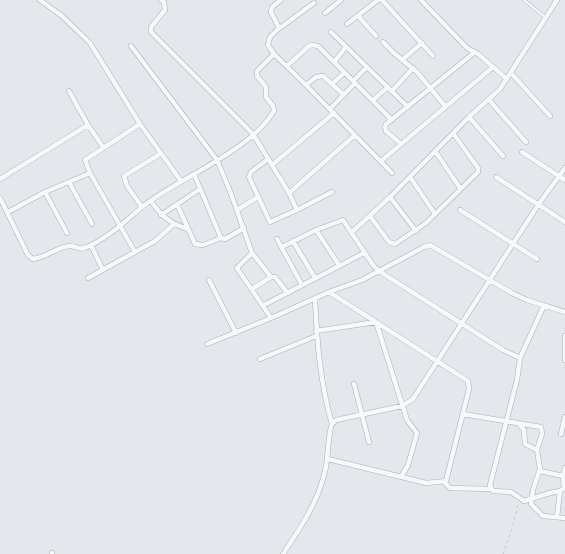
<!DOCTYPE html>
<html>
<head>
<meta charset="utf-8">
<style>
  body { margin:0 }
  canvas { display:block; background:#e4e7ec }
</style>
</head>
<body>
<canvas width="565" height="554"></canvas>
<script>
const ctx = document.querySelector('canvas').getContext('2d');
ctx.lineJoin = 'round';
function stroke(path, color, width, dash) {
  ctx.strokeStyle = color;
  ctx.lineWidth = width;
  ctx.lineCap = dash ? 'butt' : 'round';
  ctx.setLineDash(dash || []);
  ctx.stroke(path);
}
const service = new Path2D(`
  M524,0L545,17`);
const minor = new Path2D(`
  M40,0L62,16L90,43L140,124L181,181
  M161,0L164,2L165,10L151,27V32L253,134L289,193L355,135
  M382,0L433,56
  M421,0L467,48L478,54L507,79
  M314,3L277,30L270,37L268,45L274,54L306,85L392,173
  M325,13L341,0
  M358,16L376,36
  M347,24L378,0
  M279,28L271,12L272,7L281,0
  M331,32L408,107
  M383,42L395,54L417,72L445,106
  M131,46L217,160L230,191L252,253L271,277H275L287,292
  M402,60L422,43
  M334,62L346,47
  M287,66L309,46L312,45L318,46L392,120
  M511,73L550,116
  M353,81L367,67
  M332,84L344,73
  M306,85L316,77L323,76L344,95
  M69,91L88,125
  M392,91L413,68
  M373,100L388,87
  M489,100L526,142
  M330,109L355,83
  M469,117L503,156
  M400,143L386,131L385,127L386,124L475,52
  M435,151L460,188
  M522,152L565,180
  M268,159L251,172L249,177L270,222L297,210L332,192
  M381,161L493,67
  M272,165L334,113
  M194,174L221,238L225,239L244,228
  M410,177L435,214
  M496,177L565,222
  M0,179L88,125L103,147
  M69,182L92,224
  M45,192L67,233
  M289,193L297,210
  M390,197L416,231
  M0,198L28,255L33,259C46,258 58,246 70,246C76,246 79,250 85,248C108,238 123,223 142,207C178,178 251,151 274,111L273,106L266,97V87L257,76V71L274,54
  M151,201C161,216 171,224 188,229
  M177,204L195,244L203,245L221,238
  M142,207L127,186L124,176L160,154
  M237,210L258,197
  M460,210L537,259
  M8,212L45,192L90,173
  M161,215L200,189
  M370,216L389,242L395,244L426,223L478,172V168L453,133
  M316,230L339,265
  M351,233L390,197L469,117L500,89L557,0
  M277,239L302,285
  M293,241L315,278
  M91,245L103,270
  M282,247L316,230L343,220L373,265L379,271L503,350L520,358
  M135,252L155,241L174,224
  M252,253L237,268L271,318
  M88,278L135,252L90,173L85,160L140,124
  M209,280L236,333
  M252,289L271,277
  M329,292L362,280L424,247L430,245L512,293L527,300L565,312
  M315,299C317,341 320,383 332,424
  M264,305L364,253
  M544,305L520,358L517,380L490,485L493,491L511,492L524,501L550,493L560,491
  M316,331L376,322L407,420L417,433L408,465L401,477
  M565,336V360
  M207,344L271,318L329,292L468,381L469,389L446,481L426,483L328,459
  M260,359L316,336
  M354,384L369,442
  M463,414L541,427L542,434L537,450L540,469L533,490L531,504L543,516L565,518
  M518,423L524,430L525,444L537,450
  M561,434L565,417
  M540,471L563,476
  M444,482L450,488L491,489
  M564,488L563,476L565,468
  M557,517L560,491L565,488
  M52,554V553
  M283,554C299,530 317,504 324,475C329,460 327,437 332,424L336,420L402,406L413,399L538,205L565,168`);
stroke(service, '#a9aeb7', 3.5);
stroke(minor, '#a9aeb7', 5.5);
stroke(new Path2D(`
  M503,554L512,529L518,504`), '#c2c5cb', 1, [3, 3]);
stroke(service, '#f7f8fa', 2.5);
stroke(minor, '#f7f8fa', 4.5);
</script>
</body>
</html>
